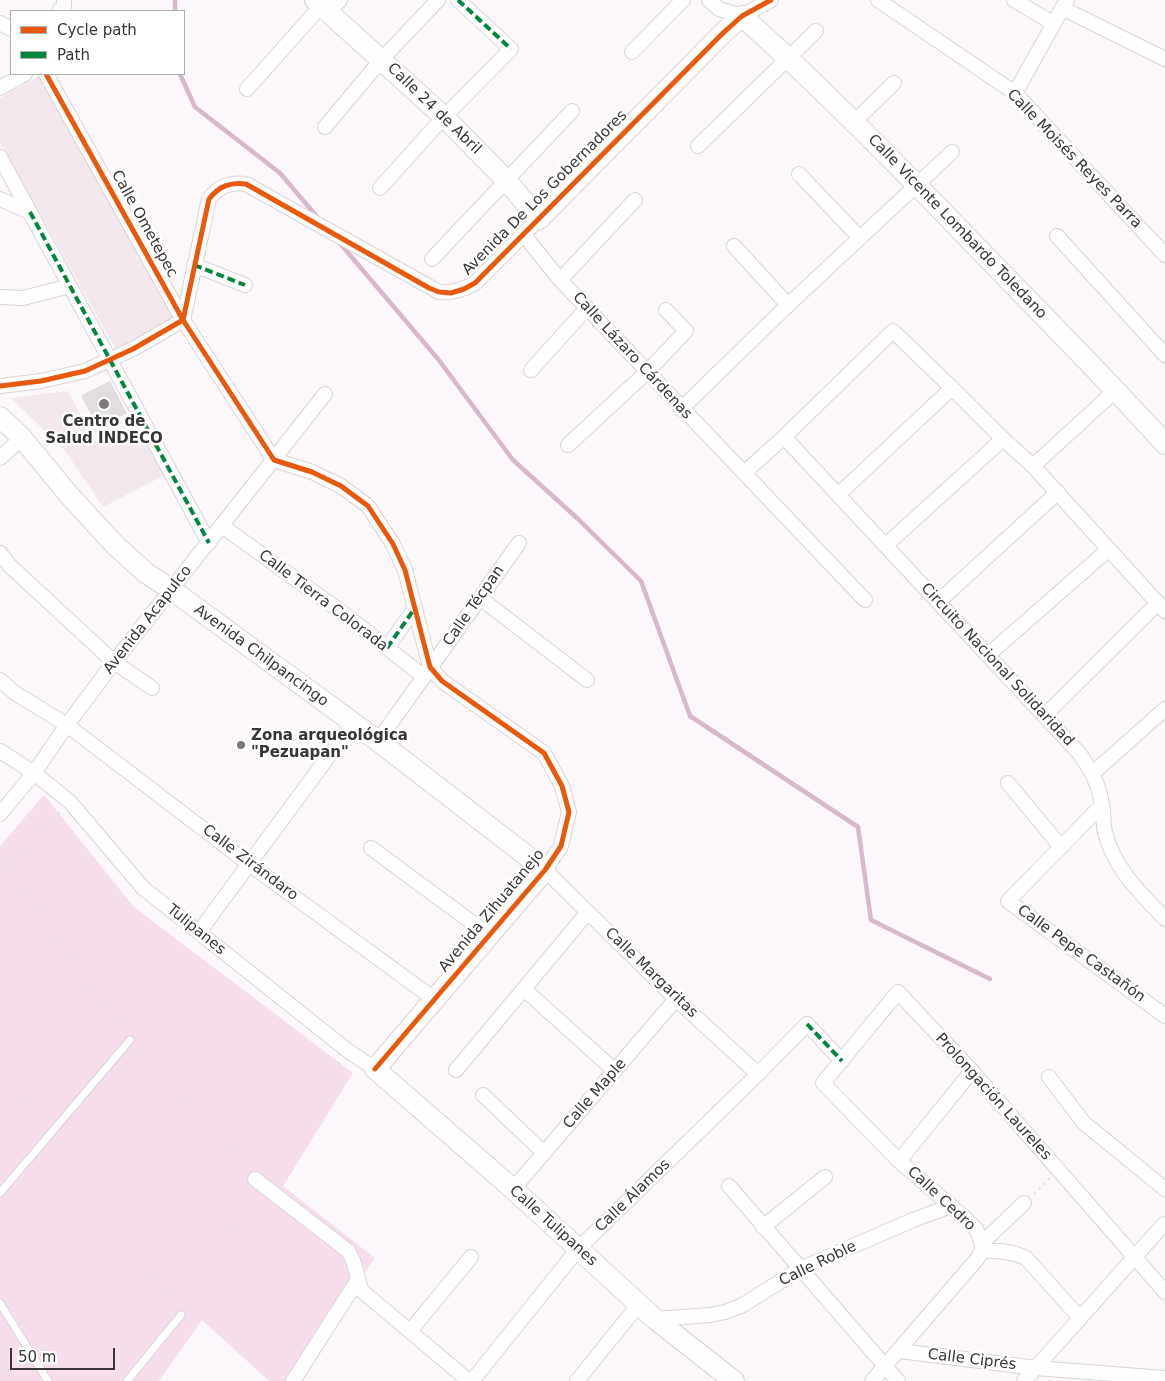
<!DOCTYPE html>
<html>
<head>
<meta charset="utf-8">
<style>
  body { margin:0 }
  #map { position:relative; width:1165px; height:1381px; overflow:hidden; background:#fcf7fa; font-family:"DejaVu Sans",sans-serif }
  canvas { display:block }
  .legend { position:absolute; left:10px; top:10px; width:175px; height:65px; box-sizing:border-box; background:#fff; border:1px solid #afaeaf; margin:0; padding:6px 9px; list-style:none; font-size:15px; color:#383537 }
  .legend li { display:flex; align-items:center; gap:10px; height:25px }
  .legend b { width:25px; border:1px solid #afaeaf }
  .scale { position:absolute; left:10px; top:1348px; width:105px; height:22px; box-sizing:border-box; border:2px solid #383537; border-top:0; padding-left:6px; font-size:15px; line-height:18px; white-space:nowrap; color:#383537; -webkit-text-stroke:4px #fff; paint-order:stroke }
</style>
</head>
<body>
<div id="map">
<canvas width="1165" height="1381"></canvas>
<ul class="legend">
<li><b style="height:6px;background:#e8590c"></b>Cycle path</li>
<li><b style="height:6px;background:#00873e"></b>Path</li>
</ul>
<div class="scale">50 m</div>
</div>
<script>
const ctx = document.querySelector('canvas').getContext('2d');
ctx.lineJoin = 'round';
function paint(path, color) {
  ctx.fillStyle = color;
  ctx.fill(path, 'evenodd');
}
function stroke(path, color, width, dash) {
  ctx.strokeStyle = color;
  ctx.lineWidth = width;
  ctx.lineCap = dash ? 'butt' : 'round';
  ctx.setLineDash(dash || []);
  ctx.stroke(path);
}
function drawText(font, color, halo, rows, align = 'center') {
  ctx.font = font + ' "DejaVu Sans",sans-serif';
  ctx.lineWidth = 5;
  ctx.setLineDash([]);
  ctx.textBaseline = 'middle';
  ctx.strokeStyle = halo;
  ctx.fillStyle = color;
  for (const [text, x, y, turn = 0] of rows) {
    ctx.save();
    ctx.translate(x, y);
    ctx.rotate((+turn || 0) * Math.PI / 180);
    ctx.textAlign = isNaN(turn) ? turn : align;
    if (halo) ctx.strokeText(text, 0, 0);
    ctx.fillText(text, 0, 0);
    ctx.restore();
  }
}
paint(new Path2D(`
  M41,75L176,317L116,350L0,142V98Z
  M68,391L95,441L134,421L165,475L103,507L66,452L11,398Z`), '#f2e8ed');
paint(new Path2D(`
  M44,795L134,907L353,1073L283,1186L375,1258L290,1381H269L202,1320L159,1381H0V846Z`), '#f6deed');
stroke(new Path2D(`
  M175,11V0
  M180,74L195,107L280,173L318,218
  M338,241L438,359L513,460L577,518L641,581L690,716L858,827L871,920L990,979`), '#d8b8cc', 4.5);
const building = new Path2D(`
  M110,382L126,413L98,427L82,396Z`);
paint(building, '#e2dee0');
stroke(building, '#dad7d9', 1);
const lane = new Path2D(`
  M0,1193L130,1040
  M0,1303L48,1381
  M127,1381L181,1315`);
const street = new Path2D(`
  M709,0L719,9L742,16
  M878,0L1015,93L1165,255
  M1014,0L1054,24
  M1062,8L1165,59
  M59,11L64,6V0
  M329,12L340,0
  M742,16L771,0
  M0,23L11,29
  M632,52L683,0
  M46,74L183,320L274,460L312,472L341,486L368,506L393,544L405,570L430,667L442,681L544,753L562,786L569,812L561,846L545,870L676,999L758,1074
  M0,88L25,74
  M247,89L321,6
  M1015,93L1067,0
  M854,122L894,83
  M325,127L382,59L438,0
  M698,146L816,31
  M0,157L209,543
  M799,174L860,238
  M380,188L444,117L511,49L458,0
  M0,199L30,212
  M524,235L560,280L587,308L865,600
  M1057,236L1165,355
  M734,246L788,305
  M432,259L572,111
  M194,265L245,285
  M560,280L635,200
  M0,297L23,298L70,286
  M531,370L587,308
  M0,386L41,381L85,371L133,349L183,320L209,199C219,186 230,182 246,184L439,292C453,293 462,290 475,283L539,219
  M681,409L788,305L952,152
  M784,437L1079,753C1091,770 1099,784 1102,805C1104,814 1103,823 1105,832C1113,867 1141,894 1165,919
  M568,445L647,372L686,331L666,310
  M0,458L22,438
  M1033,466L1116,390
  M744,473L784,437L893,331L952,388L1003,439L1033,466L1165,611
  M839,494L952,388
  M222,526L347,616L424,677
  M886,545L1003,439
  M0,553L10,566L114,662L152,688
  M480,598L587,680
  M938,602L1058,492
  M387,648L415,608
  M988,655L1109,549
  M0,680L15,693L67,725L249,864L434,999
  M1044,716L1158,603
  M378,741L519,543
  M0,751L34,773L70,802L143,888L347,1050L375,1069
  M1093,773L1165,709
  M1008,783L1061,847
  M1102,805L1008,901L1165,1016
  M0,814L34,773L67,725L114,662L325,394
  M371,848L489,935
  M199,932L353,723
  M524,989L615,1071
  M456,1070L588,912
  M1049,1077L1084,1123L1165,1189
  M483,1095L544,1153
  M899,1161L972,1071
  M255,1179L348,1251C357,1263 356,1278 362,1291L469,1381
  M729,1186L898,1381
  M513,1189L676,999
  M763,1227L825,1177
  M982,1243L1024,1203
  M982,1251C998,1250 1011,1251 1026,1258L1080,1318
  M655,1319L710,1315L725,1312L743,1305L800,1269L913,1220L951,1206
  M411,1330L471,1257
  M900,1351L1036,1368L1165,1378
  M293,1381L357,1281
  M472,1381L578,1249L758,1074L807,1024L842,1061
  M577,1381L639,1304
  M872,1381L977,1259L982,1251V1243L976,1229L965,1218L899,1161L823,1083L898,992L972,1071L1165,1292
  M1024,1381L1164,1224`);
const secondary = new Path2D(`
  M315,0L444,117L506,180L539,219L723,33L742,16C832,97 916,184 1000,271C1056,329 1112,385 1165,444
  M0,417L22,438L69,495L115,545L146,573L172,590L378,741L545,870L375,1069L513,1189L655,1319L734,1381`);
stroke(lane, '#d8d4d7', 9);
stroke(street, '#d8d4d7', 16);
stroke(secondary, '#d8d4d7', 22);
stroke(new Path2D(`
  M7,864L61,811
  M0,871L7,864L124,1032
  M0,1030L9,1048L8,1062L12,1074L26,1100L45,1126
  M137,1048L247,1170
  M55,1141L175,1307
  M262,1169L339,1062
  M1034,1194L1050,1178
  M186,1306L249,1191`), '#e5e3e5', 2.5, [2.5, 4]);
stroke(lane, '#fffefe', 7);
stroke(street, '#fffefe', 14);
stroke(secondary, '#fffefe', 20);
stroke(new Path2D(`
  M458,0L511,49
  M30,212L209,543
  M194,265L245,285
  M387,648L415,608
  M807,1024L842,1061`), '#00873e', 4, [8, 4]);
stroke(new Path2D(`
  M46,74L183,320L274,460L312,472L341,486L368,506L393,544L405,570L430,667L442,681L544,753L562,786L569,812L561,846L545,870L375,1069
  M0,386L41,381L85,371L133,349L183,320L209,199C219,186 230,182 246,184L429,288L439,292L451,293L464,289L475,283L723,33L742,16L771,0`), '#e8590c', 5);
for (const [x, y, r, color] of [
  [104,404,6,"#7d797b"],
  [241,745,5,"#7d797b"]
]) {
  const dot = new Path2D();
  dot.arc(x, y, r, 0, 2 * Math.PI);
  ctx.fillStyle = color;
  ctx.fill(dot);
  stroke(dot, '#fff', 2);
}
drawText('15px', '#383537', '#fff', [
  ["Calle 24 de Abril",434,109,44],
  ["Calle Moisés Reyes Parra",1074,159,46],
  ["Avenida De Los Gobernadores",545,193,-45],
  ["Calle Ometepec",144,224,61],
  ["Calle Vicente Lombardo Toledano",957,227,46],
  ["Calle Lázaro Cárdenas",632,356,47],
  ["Calle Tierra Colorada",323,601,37],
  ["Calle Técpan",474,606,-55],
  ["Avenida Acapulco",148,620,-52],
  ["Avenida Chilpancingo",261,656,36],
  ["Circuito Nacional Solidaridad",997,665,47],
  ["Calle Zirándaro",250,863,37],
  ["Avenida Zihuatanejo",492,911,-50],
  ["Tulipanes",196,930,39],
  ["Calle Pepe Castañón",1081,954,36],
  ["Calle Margaritas",651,973,44],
  ["Calle Maple",595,1094,-49],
  ["Prolongación Laureles",993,1097,48],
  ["Calle Álamos",633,1196,-44],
  ["Calle Cedro",941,1199,43],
  ["Calle Tulipanes",553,1226,42],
  ["Calle Roble",818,1264,-26],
  ["Calle Ciprés",972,1360,7]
]);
drawText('bold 15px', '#383537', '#fff', [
  ["Centro de",104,422],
  ["Salud INDECO",104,439],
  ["Zona arqueológica",251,736,"left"],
  ["\"Pezuapan\"",251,753,"left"]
]);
</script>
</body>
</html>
